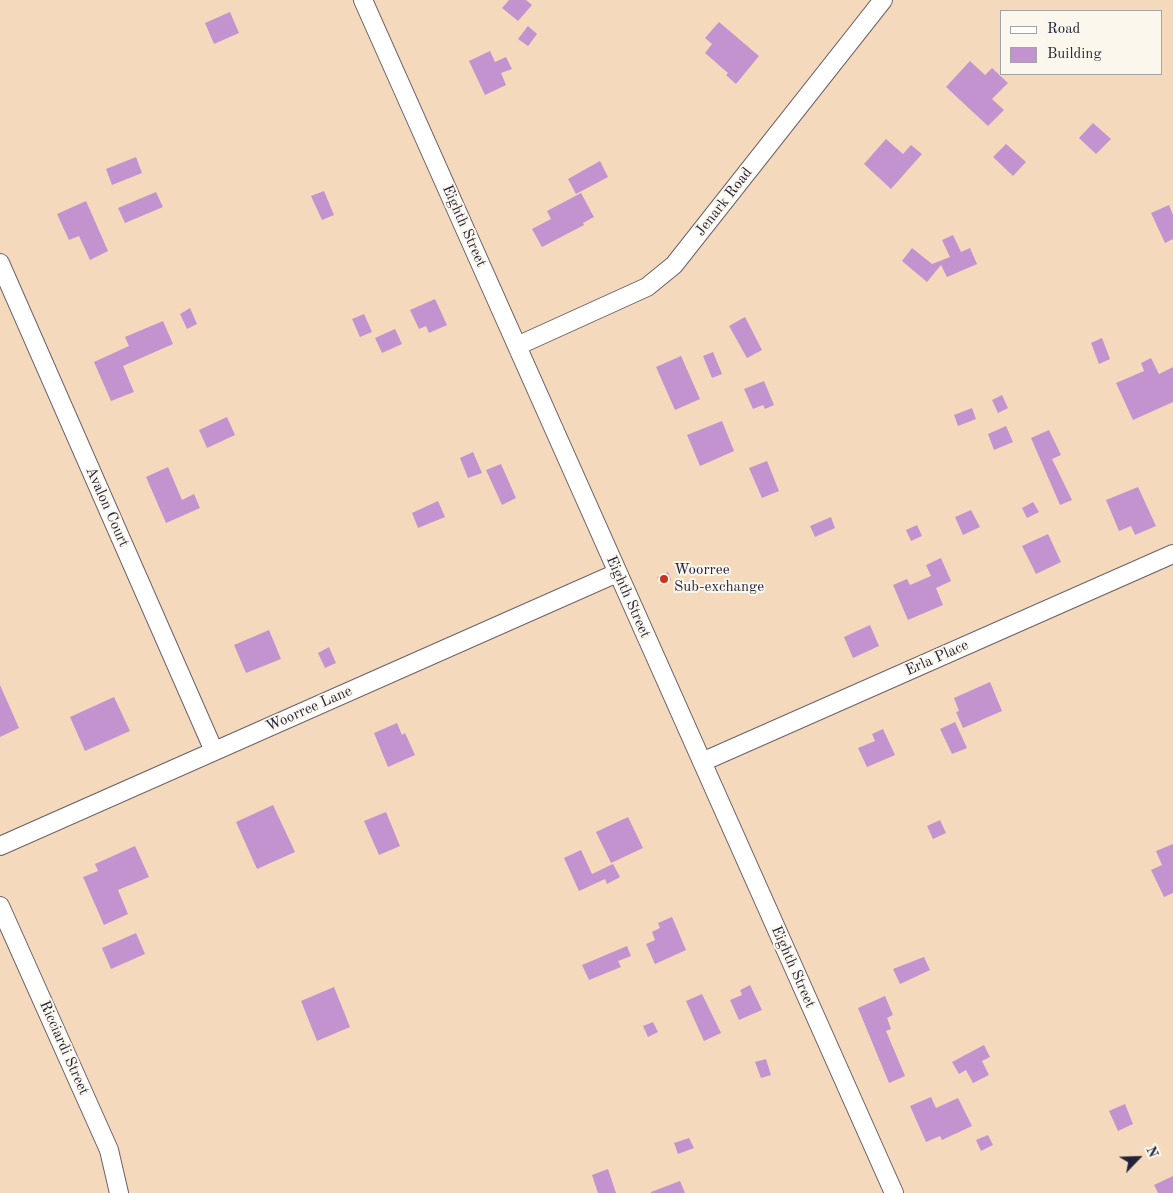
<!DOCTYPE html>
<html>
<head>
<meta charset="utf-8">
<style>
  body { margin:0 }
  #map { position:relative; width:1173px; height:1193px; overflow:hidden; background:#f4d9bc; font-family:"Old Standard TT",serif }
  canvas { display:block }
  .legend { position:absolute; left:1000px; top:10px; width:162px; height:65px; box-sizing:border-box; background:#fbf7ec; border:1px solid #a4a2a5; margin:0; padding:6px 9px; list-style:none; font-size:15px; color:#22223b }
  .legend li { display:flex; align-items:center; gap:10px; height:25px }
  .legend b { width:25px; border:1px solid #a4a2a5 }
  .north { position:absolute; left:1113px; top:1133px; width:50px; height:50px; -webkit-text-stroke:4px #fbf7ec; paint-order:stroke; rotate:66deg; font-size:14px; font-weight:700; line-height:20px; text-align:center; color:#22223b }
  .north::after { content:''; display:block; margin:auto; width:18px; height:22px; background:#22223b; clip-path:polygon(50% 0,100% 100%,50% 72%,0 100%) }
</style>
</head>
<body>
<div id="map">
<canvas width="1173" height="1193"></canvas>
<ul class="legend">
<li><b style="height:6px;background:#fff"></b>Road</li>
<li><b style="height:14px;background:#c393d0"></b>Building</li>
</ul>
<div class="north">N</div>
</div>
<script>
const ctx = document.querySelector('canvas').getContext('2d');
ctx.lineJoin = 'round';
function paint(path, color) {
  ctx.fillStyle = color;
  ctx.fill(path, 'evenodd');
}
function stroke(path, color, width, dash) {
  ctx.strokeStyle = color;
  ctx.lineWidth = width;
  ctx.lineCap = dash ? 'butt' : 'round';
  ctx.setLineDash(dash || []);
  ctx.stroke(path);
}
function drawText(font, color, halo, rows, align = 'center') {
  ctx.font = font + ' "Old Standard TT",serif';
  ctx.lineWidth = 4;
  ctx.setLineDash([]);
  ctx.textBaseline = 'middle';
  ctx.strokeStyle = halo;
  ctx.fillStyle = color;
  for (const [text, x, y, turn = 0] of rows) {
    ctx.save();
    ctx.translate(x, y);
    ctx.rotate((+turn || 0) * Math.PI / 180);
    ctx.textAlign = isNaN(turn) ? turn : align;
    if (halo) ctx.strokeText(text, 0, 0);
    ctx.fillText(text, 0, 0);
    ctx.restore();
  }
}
paint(new Path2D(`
  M509,0H526L532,5L518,21L502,8Z
  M230,12L239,33L214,44L205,23Z
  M719,22L759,56L736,84L726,75L728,73L705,53L712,44L705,38Z
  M528,26L537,34L528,46L518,39Z
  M490,51L495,62L506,57L512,69L501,73L506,85L485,95L469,61Z
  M970,61L985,75L992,68L1008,83L992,99L1004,110L988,126L946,87Z
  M1093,123L1111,139L1096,154L1079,138Z
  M886,139L903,154L911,145L922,154L891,189L864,164Z
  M1006,144L1026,162L1013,176L993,157Z
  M136,157L142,173L112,185L106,169Z
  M600,161L608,177L576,194L568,179Z
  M324,191L334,215L322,220L311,196Z
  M156,192L163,207L125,223L118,208Z
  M581,193L594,217L583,223L584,225L542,247L532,229L551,219L547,211Z
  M86,201L108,251L90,260L79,236L69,240L57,214Z
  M1169,205L1173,215V239L1165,243L1151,213Z
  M953,235L961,252L970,248L977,264L947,277L941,265L927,282L902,261L912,248L932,264L950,257L942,240Z
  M435,299L447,325L429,333L426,326L419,329L410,310Z
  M190,308L197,324L187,329L180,314Z
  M364,314L372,332L360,337L352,319Z
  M745,317L762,350L747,358L729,326Z
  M163,321L173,344L123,366L134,392L111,401L94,362L129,346L125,337Z
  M395,329L402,344L382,353L375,338Z
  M1102,338L1110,359L1099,364L1091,343Z
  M713,352L722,374L712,378L703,356Z
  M681,356L700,399L675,410L656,367Z
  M1151,358L1159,374L1173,367V402L1133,420L1116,383L1144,371L1141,363Z
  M764,381L774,405L765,409L763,405L753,409L744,389Z
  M1002,395L1008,408L998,413L992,400Z
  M972,408L976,419L958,426L954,415Z
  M227,417L235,435L207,448L199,430Z
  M722,421L734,451L700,466L687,435Z
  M1006,426L1013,442L994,450L988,434Z
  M1049,430L1061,455L1052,459L1072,500L1060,505L1031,438Z
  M473,452L482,473L468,478L460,458Z
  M767,461L779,491L762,498L749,468Z
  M501,464L516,498L502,505L486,470Z
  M168,467L182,500L194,494L200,508L166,523L146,477Z
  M1138,487L1156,526L1135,535L1131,526L1119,531L1106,500Z
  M438,501L445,517L418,528L412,513Z
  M1033,502L1039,512L1027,518L1022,508Z
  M971,510L980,527L963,535L955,517Z
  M831,517L835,528L815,537L810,526Z
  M917,525L922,536L911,541L906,530Z
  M1048,534L1061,562L1036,574L1022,546Z
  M941,558L951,581L936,588L943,605L908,620L893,585L907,579L910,585L931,576L926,565Z
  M668,572L671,580L661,585L657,577Z
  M870,625L879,646L853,658L844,637Z
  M269,630L281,659L246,673L234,645Z
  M329,647L336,663L325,668L318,653Z
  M990,682L1002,711L963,728L956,712L959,711L954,698Z
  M0,685L19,728L0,737Z
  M114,697L130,731L85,751L70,717Z
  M955,722L967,748L952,754L940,729Z
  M397,723L402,735L405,733L415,755L388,767L374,733Z
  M883,729L895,755L867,767L858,748L875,741L872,734Z
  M273,805L295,852L257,869L236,822Z
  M386,812L400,846L379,855L364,821Z
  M628,817L643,848L611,863L596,832Z
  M940,820L946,833L933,839L927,826Z
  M1173,844V893L1164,897L1151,870L1162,865L1156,851Z
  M135,846L149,877L118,890L128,914L104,925L83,877L98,871L95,864Z
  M581,850L592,874L613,864L620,877L607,884L605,879L579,891L564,858Z
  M672,917L686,950L655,964L646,944L655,940L652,932L660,928L658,923Z
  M136,933L145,954L111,969L102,948Z
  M627,946L631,956L618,961L621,967L589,980L582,965Z
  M924,957L930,970L900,984L893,969Z
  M750,985L762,1010L739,1020L730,1000L742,995L740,990Z
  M334,987L350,1027L317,1041L301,1001Z
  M702,994L721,1033L704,1041L686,1001Z
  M885,996L893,1015L887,1018L891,1029L886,1031L905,1076L889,1083L858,1008Z
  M653,1022L658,1032L648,1037L643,1026Z
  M984,1045L990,1057L982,1061L989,1075L973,1083L966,1070L959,1074L952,1062Z
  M766,1059L771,1075L761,1078L755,1062Z
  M931,1097L936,1108L958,1098L972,1126L942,1140L940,1136L926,1142L910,1106Z
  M1125,1104L1133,1124L1118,1131L1109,1111Z
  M988,1135L993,1145L981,1151L976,1140Z
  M689,1138L694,1148L678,1154L674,1143Z
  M608,1169L616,1193H598L592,1175Z
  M1173,1176V1193H1158L1154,1185Z
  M680,1181L685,1193H651V1192Z`), '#c393d0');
const minor = new Path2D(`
  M363,0L894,1193
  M0,263L214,751
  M517,346L647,287L674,265L883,0
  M702,762L1173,554
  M0,846L617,573
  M0,906L109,1150L119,1193`);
stroke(minor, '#6c6268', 20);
stroke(minor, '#fff', 18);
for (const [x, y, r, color] of [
  [664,579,5,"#c8321e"]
]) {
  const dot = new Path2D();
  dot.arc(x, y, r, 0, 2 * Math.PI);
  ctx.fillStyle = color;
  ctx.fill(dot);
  stroke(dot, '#fbf7ec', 2);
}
drawText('15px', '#22223b', '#fbf7ec', [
  ["Jenark Road",724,202,-52],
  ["Eighth Street",464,226,66],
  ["Avalon Court",107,507,66],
  ["Eighth Street",628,597,66],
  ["Erla Place",937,658,-24],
  ["Woorree Lane",309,709,-24],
  ["Eighth Street",793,967,66],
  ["Ricciardi Street",64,1048,66]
]);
drawText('15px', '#22223b', '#fbf7ec', [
  ["Woorree",674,570],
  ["Sub-exchange",674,587]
], 'left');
</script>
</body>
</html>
